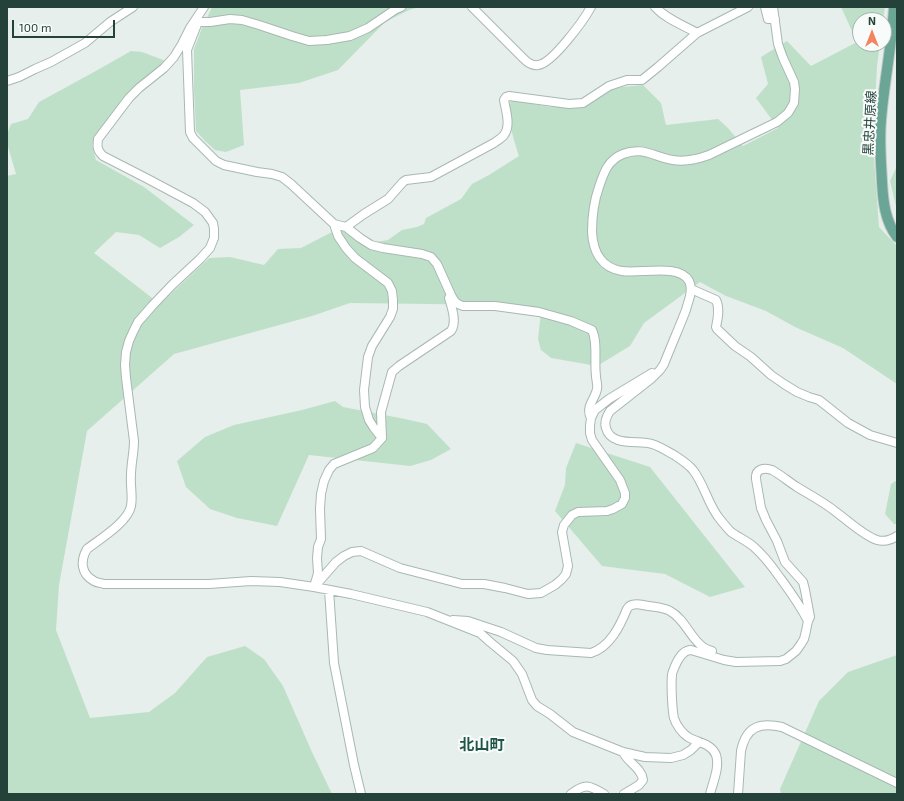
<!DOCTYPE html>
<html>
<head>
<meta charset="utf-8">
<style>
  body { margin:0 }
  #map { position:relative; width:904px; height:801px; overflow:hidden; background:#e6efeb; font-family:"Exo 2",sans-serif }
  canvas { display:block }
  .frame { position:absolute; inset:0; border:8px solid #24423a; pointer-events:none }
  .north { position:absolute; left:852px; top:12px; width:40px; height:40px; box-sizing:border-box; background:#f7fbf9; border:1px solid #a3b1ad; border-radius:50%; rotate:0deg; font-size:11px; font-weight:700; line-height:16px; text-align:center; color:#24423a }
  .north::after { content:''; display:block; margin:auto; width:14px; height:18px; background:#f4845f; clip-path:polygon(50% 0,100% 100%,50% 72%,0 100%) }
  .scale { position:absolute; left:12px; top:20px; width:103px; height:18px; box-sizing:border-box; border:2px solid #24423a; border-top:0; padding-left:5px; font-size:12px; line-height:14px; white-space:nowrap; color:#24423a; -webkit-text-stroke:3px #f7fbf9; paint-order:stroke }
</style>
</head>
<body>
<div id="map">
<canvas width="904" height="801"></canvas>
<div class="frame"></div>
<div class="north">N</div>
<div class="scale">100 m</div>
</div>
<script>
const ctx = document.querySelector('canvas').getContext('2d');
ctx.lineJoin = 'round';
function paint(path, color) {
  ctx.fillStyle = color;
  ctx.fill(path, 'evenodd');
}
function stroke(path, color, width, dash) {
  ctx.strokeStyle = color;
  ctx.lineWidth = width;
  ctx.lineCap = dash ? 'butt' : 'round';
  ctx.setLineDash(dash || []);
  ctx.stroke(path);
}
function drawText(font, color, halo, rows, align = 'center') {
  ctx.font = font + ' "Exo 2","Noto Sans JP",sans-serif';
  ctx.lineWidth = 4;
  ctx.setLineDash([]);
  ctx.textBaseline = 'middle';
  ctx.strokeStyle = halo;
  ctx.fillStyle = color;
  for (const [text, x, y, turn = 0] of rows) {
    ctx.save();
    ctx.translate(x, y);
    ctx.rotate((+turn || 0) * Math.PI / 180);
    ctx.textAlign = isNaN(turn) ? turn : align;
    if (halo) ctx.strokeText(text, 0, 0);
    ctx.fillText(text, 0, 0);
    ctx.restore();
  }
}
paint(new Path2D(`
  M212,7H419L409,10L385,22L338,70L299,83L240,90L244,145L226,152L215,150L206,142L196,131L194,90V49L202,28Z
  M841,7H885L883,20H860V44H880L877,66L874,124L861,144L874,158L879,227L897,246V384L843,348L795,327L766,311L726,296L700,282L644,323L630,346L597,366L551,358L541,350L538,339L541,311L508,305L350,303L312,316L174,354L87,431L59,585L56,630L90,718L149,712L175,693L207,657L245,646L264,659L283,686L312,752L332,794H7V176L16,174L7,143V134L11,124L28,119L39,102L94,72L131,51L142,52L166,61L127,96L95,138L92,145L96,160L144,187L194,225L179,237L160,248L139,235L116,232L94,253L160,304L209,258L230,257L264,265L278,249L301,248L330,233L342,230L363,244L388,240L402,230L417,227L424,224L426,218L461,199L472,184L489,175L519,156C515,143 505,114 511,101H517L550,107H583L612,88L643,85L661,103L666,125L718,119L728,128L743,146L778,128L756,98L768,84L761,57L787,41L811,66L857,42Z
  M897,166V210L890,181Z
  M335,401L343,407L405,419L427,424L451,449L431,460L410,466L309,455L277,526L237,518L210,509L186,487L177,461L205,437L234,425L302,410Z
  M576,443L650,467L745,587L710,597L665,574L602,566L555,511L565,485L566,468Z
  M897,480V524H894L885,514L891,484Z
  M897,655V794H781L780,789L819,701L848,672Z`), '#bfe0c8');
const minor = new Path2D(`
  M204,7L190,28L182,44L174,57L164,68L139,88L129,98L98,139C97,147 97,150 103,156L146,178L193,203L205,212L213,223L214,229V238L210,248L200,259L172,285L152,306L138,322L133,332L129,341L126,352L125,365L126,378L134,441C134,453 131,464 131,475C130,485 133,496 131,506C128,522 100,539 87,549C80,561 81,574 94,581C97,583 101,583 104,584H209L251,581L280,582L314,587L351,594L427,612L480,633L490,642L513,661L522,674L532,700L537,706L550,714L573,732L623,752L645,757L671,758L683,755L691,750L699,742
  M472,7L524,59C528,63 532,66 538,65C552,64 584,20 591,7
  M655,7C666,19 683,25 697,33
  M765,7L768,19H775
  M773,7L778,44L783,58L794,82L795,89L794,103L788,113L777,122L709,155C698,159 685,162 673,160C654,157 643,146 623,154C608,160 604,172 599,187C594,201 592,217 592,232C593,251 601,268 622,271C640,274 679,263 689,281C691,285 691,291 690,296C689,301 687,305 686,310C679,328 671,346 664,364L660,370L652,378L610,411C606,417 604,422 606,428C611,447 638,440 652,444C659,446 667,451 674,455C680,459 688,464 693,470C704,484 708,504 719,518C723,523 727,528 731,532C738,537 747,541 754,547C763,555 771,565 778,575C789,590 799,603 808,621
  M197,21L198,22L187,50L190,132L193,138L216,161L224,165L257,172L272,174L282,177L291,184L334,224L338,236L346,248L355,258L388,283L392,291L393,300V309L390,317L372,346L368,357L364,390L365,407L369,420L374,428L382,438L373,448L334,464L329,470L324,481L321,494L320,509L321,539L318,547L317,558L318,573L314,587
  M198,22H210L230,19L242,20L259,25L292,36L309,41L327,40L350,36L368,28L396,9L401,7
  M7,81L19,77L35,69L51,62L85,43L110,22L133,7
  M334,224L346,227L364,214L388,199L403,182L406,180L431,177L494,143C498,140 502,138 504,135C511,126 506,111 504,100L506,97L509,96L569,104L583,103L609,86L627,80H642L658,67L697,33L748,7
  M346,227L360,238L371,245L383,248L422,254L431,257L437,264L451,295L449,298C452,308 457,322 451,331L399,366L392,372L381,412L382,438
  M691,289L716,300C720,308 718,318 716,327L717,329L735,346L751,357L771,375L784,384L797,392L809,397L819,400L848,423L870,435L897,443
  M451,295C454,301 456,304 463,306H495L539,312L571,321L592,330C598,342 594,362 596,376C596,380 598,385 597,389C595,400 585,406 591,418
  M315,586L336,562L344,556L352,552L361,551L400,568L462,584H484L505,588L528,594L541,593L555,585L562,579L566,574L568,566L562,532L564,525L572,515L578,512L607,511L613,509L622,504L625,498V493L620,480L592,440L590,433V426L591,418L595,410L609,399L652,373
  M329,590L334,663L354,765L361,794
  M453,620L468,621L501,632L536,648L547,650L591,653C610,647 620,626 627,609C630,603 638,604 643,605C652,607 663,607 670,611C685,619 690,638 703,647C706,649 709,650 712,651
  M623,752C628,763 642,768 643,780L639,785L624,794
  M571,794C585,783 589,785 604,794
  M710,794C713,782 720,767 716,755C711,743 698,743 688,737C682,733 676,725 674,718C672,710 671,683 672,675C672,672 674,669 675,666C678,659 683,650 691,650L724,660L736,662L780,661L786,659L796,651L801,644L804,639L806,631L808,621L810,617L805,590L803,582L785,562L777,541L766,520L761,508L756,479C755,469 764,467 772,470C781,475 789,482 797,487C810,495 824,502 836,512C847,520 864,536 877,540C884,542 891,540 897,536
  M738,794L741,751C746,727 759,722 782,727L897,783`);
const major = new Path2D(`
  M894,7C892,45 884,82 881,120C879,141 881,161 882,182C883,201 885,221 897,237`);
stroke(minor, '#a8b8b2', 10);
stroke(major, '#c2cac8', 12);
stroke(minor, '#fff', 8);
stroke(major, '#6aa596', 10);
drawText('13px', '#24423a', '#f7fbf9', [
  ["黒忠井原線",870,123,-87]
]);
drawText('bold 15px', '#1f5548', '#f7fbf9', [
  ["北山町",482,745]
]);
</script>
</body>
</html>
